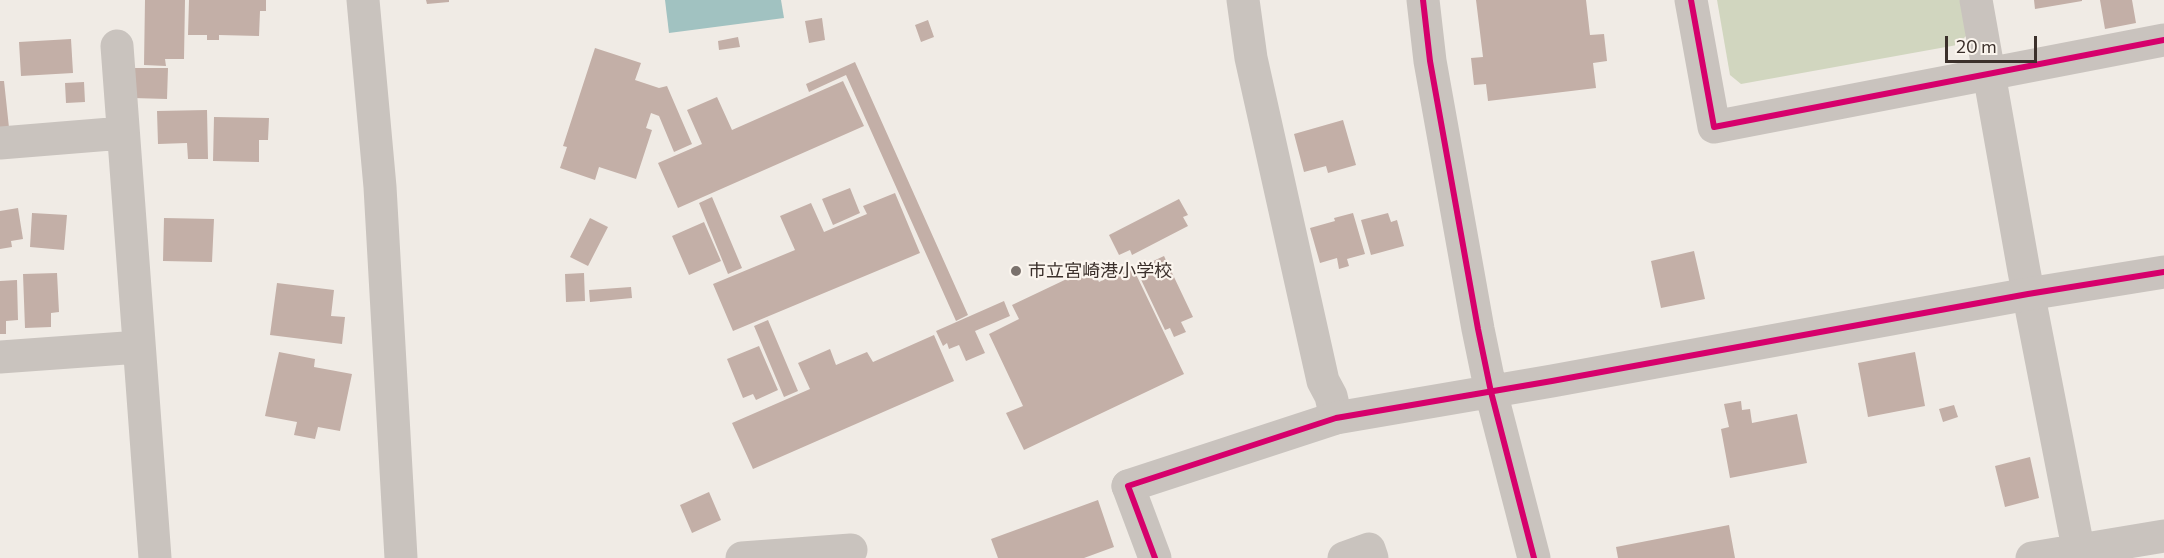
<!DOCTYPE html>
<html>
<head>
<meta charset="utf-8">
<style>
  body { margin:0 }
  #map { position:relative; width:2164px; height:558px; overflow:hidden; background:#f0ebe5; font-family:Commissioner,sans-serif }
  canvas { display:block }
  .scale { position:absolute; left:1945px; top:36px; width:92px; height:27px; box-sizing:border-box; border:3px solid #3b302b; border-top:0; padding-left:8px; font-size:18px; line-height:21px; white-space:nowrap; color:#3b302b; -webkit-text-stroke:4px #fbf5ee; paint-order:stroke }
</style>
</head>
<body>
<div id="map">
<canvas width="2164" height="558"></canvas>
<div class="scale">20 m</div>
</div>
<script>
const ctx = document.querySelector('canvas').getContext('2d');
ctx.lineJoin = 'round';
function paint(path, color) {
  ctx.fillStyle = color;
  ctx.fill(path, 'evenodd');
}
function stroke(path, color, width, dash) {
  ctx.strokeStyle = color;
  ctx.lineWidth = width;
  ctx.lineCap = dash ? 'butt' : 'round';
  ctx.setLineDash(dash || []);
  ctx.stroke(path);
}
function drawText(font, color, halo, rows, align = 'center') {
  ctx.font = font + ' Commissioner,"Noto Sans JP",sans-serif';
  ctx.lineWidth = 4.5;
  ctx.setLineDash([]);
  ctx.textBaseline = 'middle';
  ctx.strokeStyle = halo;
  ctx.fillStyle = color;
  for (const [text, x, y, turn = 0] of rows) {
    ctx.save();
    ctx.translate(x, y);
    ctx.rotate((+turn || 0) * Math.PI / 180);
    ctx.textAlign = isNaN(turn) ? turn : align;
    if (halo) ctx.strokeText(text, 0, 0);
    ctx.fillText(text, 0, 0);
    ctx.restore();
  }
}
paint(new Path2D(`
  M1717,0H1962L1967,35L1957,45L1741,84L1730,75Z`), '#d1d6bf');
paint(new Path2D(`
  M665,0H781L784,18L669,33Z`), '#a1c2c1');
paint(new Path2D(`
  M145,0H185L184,59H165L166,66L144,65Z
  M189,0H266V11H260L259,36L219,35V40H207V35H188Z
  M426,0H449V2L427,4Z
  M1476,0H1586L1590,35L1604,34L1607,61L1593,63L1596,88L1488,101L1486,84L1474,85L1471,58L1483,57Z
  M2034,0H2082V1L2035,9Z
  M2100,0H2132L2136,23L2105,29Z
  M822,18L825,40L809,43L805,21Z
  M928,20L934,37L921,42L915,25Z
  M738,37L740,47L719,50L718,41Z
  M71,39L73,73L21,76L19,42Z
  M595,48L641,63L635,80L659,88L667,86L692,144L674,152L659,116L651,113L646,128L652,130L636,179L599,167L595,180L560,168L567,147L563,146Z
  M855,62L968,315L956,321L846,75L809,92L806,84Z
  M134,68H168L167,99L133,98Z
  M0,81H4L10,137L0,138Z
  M843,81L864,126L678,208L658,163L702,144L687,110L717,97L732,130Z
  M84,82L85,102L66,103L65,83Z
  M207,110L208,159H188L187,143L158,144L157,111Z
  M214,117L269,118L268,140H259V162L213,161Z
  M1343,120L1356,165L1328,173L1326,166L1304,172L1294,134Z
  M850,188L860,213L833,225L822,199Z
  M895,193L920,253L733,331L713,284L795,250L780,216L811,203L824,232L867,214L863,206Z
  M712,197L742,268L728,274L699,203Z
  M1179,199L1188,215L1183,217L1188,226L1132,255L1130,250L1119,255L1109,235Z
  M18,208L23,239L11,241L12,247L0,249V211Z
  M32,213L67,215L64,250L30,247Z
  M1353,213L1365,254L1347,259L1349,266L1339,269L1337,258L1320,263L1310,228L1335,221L1334,218Z
  M1388,213L1391,222L1397,220L1404,246L1371,255L1361,220Z
  M164,218L214,219L212,262L163,261Z
  M590,218L608,227L588,266L570,257Z
  M704,222L721,261L689,275L672,236Z
  M1694,251L1705,299L1661,308L1651,261Z
  M1164,256L1193,317L1181,322L1186,332L1174,337L1170,328L1165,330L1136,269Z
  M1132,266L1184,374L1024,450L1006,413L1023,406L989,334L1019,319L1012,305L1092,267L1099,282Z
  M57,273L59,312L51,313V327L25,328L23,274Z
  M584,273L585,301L566,302L565,274Z
  M17,280L18,320L6,321V334H0V281Z
  M277,283L334,290L331,316L345,317L342,344L270,335Z
  M631,287L632,298L590,302L589,290Z
  M1004,301L1010,316L975,331L985,353L966,361L959,345L949,349L947,343L943,346L936,331Z
  M768,320L798,391L784,397L754,326Z
  M934,335L954,381L753,469L732,423L810,389L798,363L830,349L836,365L867,352L873,362Z
  M759,346L778,390L756,400L753,394L743,398L727,359Z
  M279,352L315,359L314,367L352,374L340,431L318,427L315,439L294,435L297,422L265,416Z
  M1915,352L1925,406L1868,417L1858,363Z
  M1741,401L1742,410L1750,409L1752,423L1797,414L1807,463L1730,478L1721,429L1729,427L1724,404Z
  M1954,405L1958,417L1943,422L1939,409Z
  M2030,457L2039,498L2005,507L1995,466Z
  M709,492L721,520L692,533L680,505Z
  M1098,500L1114,547L1084,558H998L991,539Z
  M1729,525L1735,558H1618L1616,547Z`), '#c3afa7');
stroke(new Path2D(`
  M1243,0L1251,58L1323,381L1331,396L1336,418
  M1691,0L1714,127L2164,40
  M1976,0L2024,271L2080,558
  M117,46L155,558
  M0,143L123,133
  M0,357L139,347
  M1128,486L1155,558
  M742,558L851,550
  M1344,558L1369,549L1372,558
  M2032,558L2164,536`), '#c9c3be', 33);
stroke(new Path2D(`
  M363,0L380,187L401,558
  M1423,0L1430,61L1478,329L1491,392L1534,558
  M1128,486L1336,418L1552,381L2028,294L2164,272`), '#c9c3be', 33);
stroke(new Path2D(`
  M1423,0L1430,61L1478,329L1491,392L1534,558
  M1691,0L1714,127L2164,40
  M1155,558L1128,486L1336,418L1552,381L2028,294L2164,272`), '#d6006c', 6);
for (const [x, y, r, color] of [
  [1016,271,6,"#7a716c"]
]) {
  const dot = new Path2D();
  dot.arc(x, y, r, 0, 2 * Math.PI);
  ctx.fillStyle = color;
  ctx.fill(dot);
  stroke(dot, '#fbf5ee', 2);
}
drawText('18px', '#3b302b', '#fbf5ee', [
  ["市立宮崎港小学校",1028,271]
], 'left');
</script>
</body>
</html>
